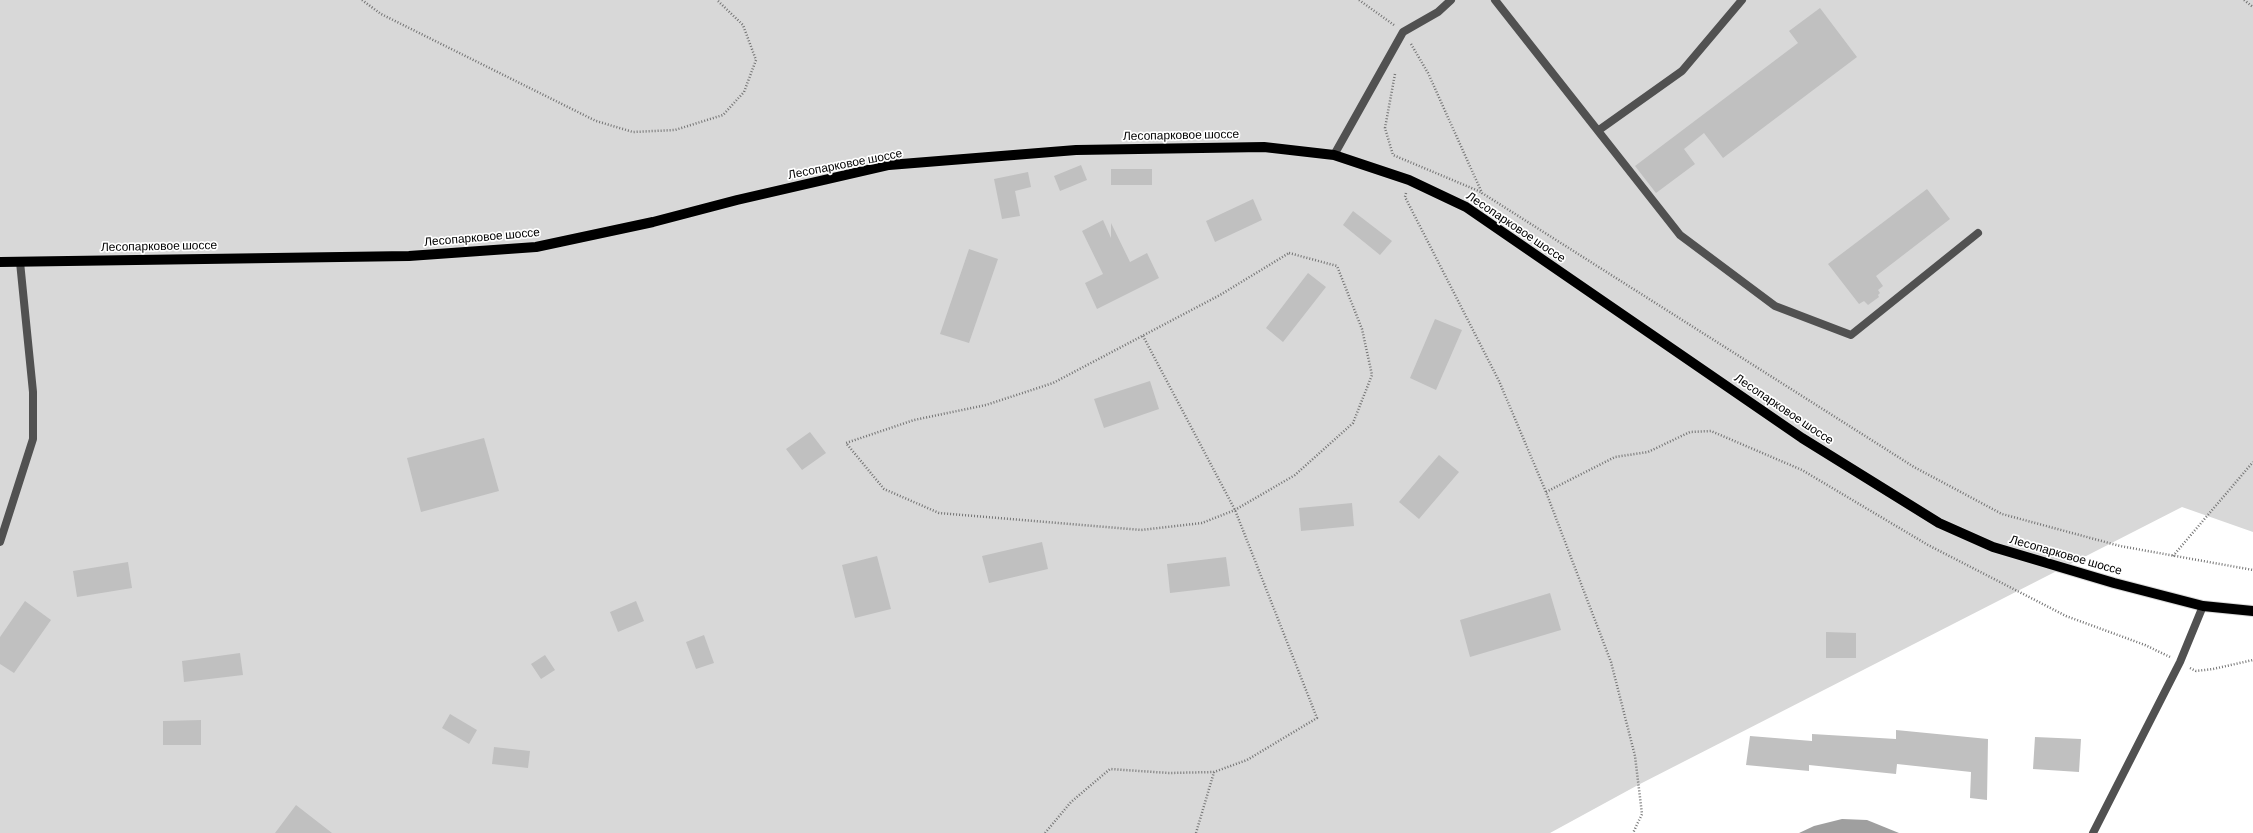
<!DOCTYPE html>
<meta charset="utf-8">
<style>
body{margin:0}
canvas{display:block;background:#fff}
</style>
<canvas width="2253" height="833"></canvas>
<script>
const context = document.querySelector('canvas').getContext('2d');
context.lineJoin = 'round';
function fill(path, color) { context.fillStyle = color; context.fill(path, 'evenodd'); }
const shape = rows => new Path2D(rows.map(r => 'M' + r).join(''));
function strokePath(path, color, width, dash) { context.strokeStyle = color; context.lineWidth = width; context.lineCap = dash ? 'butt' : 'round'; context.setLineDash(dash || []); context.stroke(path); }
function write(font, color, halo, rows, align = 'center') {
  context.font = font + ' Barlow,sans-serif'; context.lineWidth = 3.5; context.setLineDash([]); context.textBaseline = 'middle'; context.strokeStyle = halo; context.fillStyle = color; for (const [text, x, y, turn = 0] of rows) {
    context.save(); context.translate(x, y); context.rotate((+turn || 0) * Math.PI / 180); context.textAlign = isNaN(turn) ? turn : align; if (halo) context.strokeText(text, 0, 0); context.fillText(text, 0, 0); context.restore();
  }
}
const green = shape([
 [0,0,2253,0,2253,532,2182,507,1638,785,1550,833,0,833]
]);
const water = shape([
 [1842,819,1867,820,1899,833,1799,833,1814,826]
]);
const building = shape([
 [1820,8,1857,57,1723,158,1704,133,1684,149,1695,164,1656,193,1635,166,1798,43,1789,31],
 [1081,165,1087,180,1060,191,1054,176],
 [1111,169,1152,169,1152,185,1111,185],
 [1028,172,1031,187,1015,191,1020,216,1002,219,994,179],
 [1927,189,1950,219,1876,276,1883,286,1878,290,1880,293,1878,295,1879,297,1868,305,1864,301,1859,304,1828,264],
 [1253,199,1262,220,1215,242,1206,221],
 [1353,211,1392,241,1380,255,1343,225],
 [1103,220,1111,238,1111,223,1130,262,1147,253,1159,278,1097,309,1085,283,1103,274,1082,231],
 [969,249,998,259,969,343,940,334],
 [1308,273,1326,287,1283,342,1266,328],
 [1435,319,1462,330,1436,390,1410,378],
 [1150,381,1159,409,1104,428,1094,399],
 [810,432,826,453,802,470,786,449],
 [484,438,499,491,421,512,407,458],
 [1439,455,1459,472,1419,519,1399,502],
 [1352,503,1354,526,1301,531,1299,508],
 [1042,542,1048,569,989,583,982,556],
 [877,556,891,609,855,618,842,565],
 [1226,557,1230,586,1170,593,1167,564],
 [128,562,132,588,77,597,73,571],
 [1550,593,1561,630,1470,657,1460,620],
 [25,601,51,620,14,673,0,664,0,637],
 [636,601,644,621,618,632,610,612],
 [1826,632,1856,633,1856,658,1826,658],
 [704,635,714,663,696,669,686,642],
 [240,653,243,675,184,682,182,661],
 [545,655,555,670,541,679,531,664],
 [450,714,477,730,469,744,442,728],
 [201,720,201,745,163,745,163,721],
 [1896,730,1988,739,1987,800,1970,798,1971,772,1897,764,1896,774,1809,765,1809,771,1746,765,1750,736,1812,741,1812,734,1896,739],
 [2035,737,2081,739,2079,772,2033,769],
 [494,747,530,751,528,768,492,764],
 [296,805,332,833,275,833]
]);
const path = shape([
 [362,0,381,14,596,121,633,132,675,130,723,115,744,92,756,60,743,25,717,0],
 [1359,0,1394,25],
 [2244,0,2253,7],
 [1411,44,1428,73,1482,193,1914,467,2002,514,2120,546,2253,570],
 [1395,74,1385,128,1393,155,1481,192],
 [1406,193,1405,197,1499,381,1546,492,1611,662,1635,756,1642,814,1633,833],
 [1289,253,1337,266,1362,329,1372,375,1353,423,1295,475,1235,510,1202,523,1141,530,939,513,884,489,846,443,914,420,986,405,1053,383,1220,295,1289,253],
 [1546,492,1615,457,1648,452,1690,432,1711,431,1802,470,1928,545,2066,616,2145,645,2170,657],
 [2173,556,2253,462],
 [2190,668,2196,671,2213,669,2253,660],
 [1045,833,1071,802,1110,769,1169,773,1214,772,1247,760,1317,718,1235,510,1143,336],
 [1196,833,1214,772]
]);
const lane = shape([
 [1495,0,1680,235,1775,306,1851,335,1978,233],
 [1599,130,1682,71,1742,0],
 [1334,155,1403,32,1438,12,1451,0]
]);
const street = shape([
 [0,542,33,439,33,392,20,262],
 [2093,833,2180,662,2203,606]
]);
const primary = shape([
 [0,262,409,256,536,247,653,222,737,200,889,165,1076,150,1264,147,1334,155,1409,180,1466,207,1802,438,1939,523,1993,547,2114,583,2203,606,2253,611]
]);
const streetNames = [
 ["Лесопарковое шоссе",1181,135,-1],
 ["Лесопарковое шоссе",845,164,-11],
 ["Лесопарковое шоссе",1516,227,34],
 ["Лесопарковое шоссе",482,237,-5],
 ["Лесопарковое шоссе",159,246,-1],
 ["Лесопарковое шоссе",1784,409,34],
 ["Лесопарковое шоссе",2066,555,16]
];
fill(green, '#d8d8d8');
fill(water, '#9f9f9f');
fill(building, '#c0c0c0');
strokePath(primary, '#dbdbdb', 12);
strokePath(path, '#737373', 2.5, [1, 2]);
strokePath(lane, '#515151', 8);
strokePath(street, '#515151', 8);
strokePath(primary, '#000', 10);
write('12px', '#000', '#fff', streetNames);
</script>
